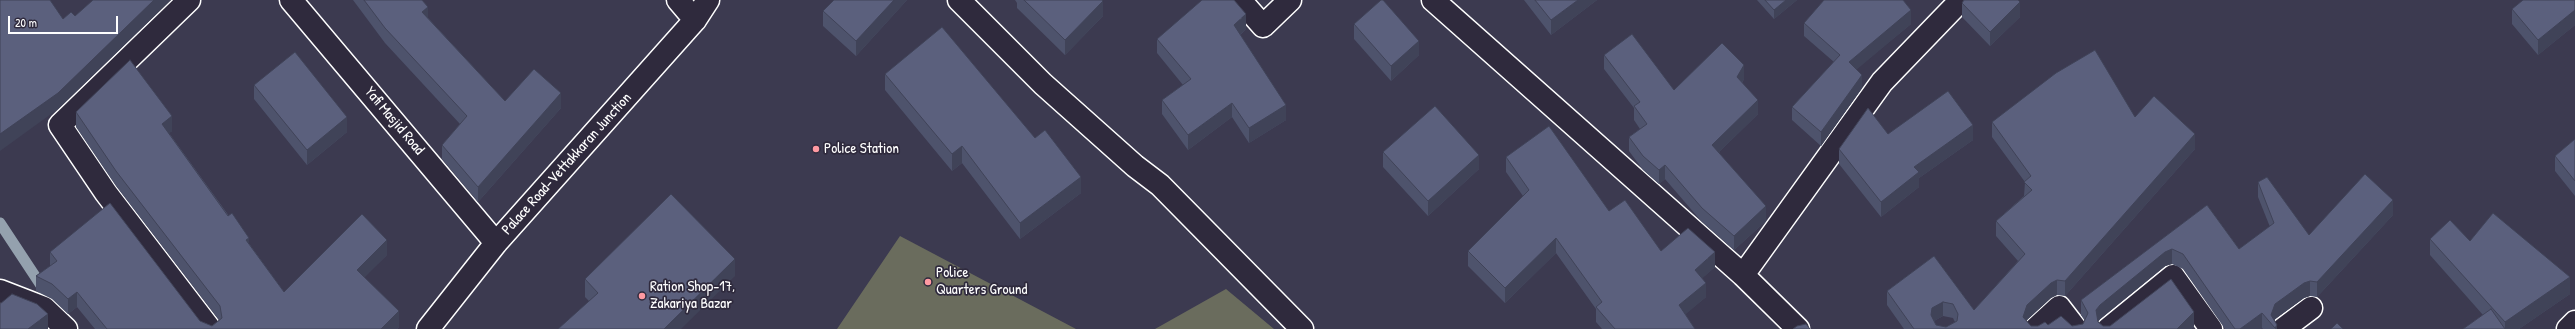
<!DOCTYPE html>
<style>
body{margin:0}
#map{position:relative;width:2575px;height:329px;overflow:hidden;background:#3c3a50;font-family:"Patrick Hand",sans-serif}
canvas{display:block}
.scale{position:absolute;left:8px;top:16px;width:110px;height:18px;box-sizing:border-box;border:2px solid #fff;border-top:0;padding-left:5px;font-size:12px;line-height:14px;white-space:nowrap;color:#fff;-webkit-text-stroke:3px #2f2a3d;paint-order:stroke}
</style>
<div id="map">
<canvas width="2575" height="329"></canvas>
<div class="scale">20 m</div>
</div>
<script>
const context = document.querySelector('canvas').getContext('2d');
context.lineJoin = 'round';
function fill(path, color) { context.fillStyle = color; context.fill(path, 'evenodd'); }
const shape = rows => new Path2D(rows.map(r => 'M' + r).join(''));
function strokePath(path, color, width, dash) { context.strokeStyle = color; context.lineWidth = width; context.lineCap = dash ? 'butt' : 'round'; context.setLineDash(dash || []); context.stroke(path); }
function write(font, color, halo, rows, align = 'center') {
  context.font = font + ' "Patrick Hand",sans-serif'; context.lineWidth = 3.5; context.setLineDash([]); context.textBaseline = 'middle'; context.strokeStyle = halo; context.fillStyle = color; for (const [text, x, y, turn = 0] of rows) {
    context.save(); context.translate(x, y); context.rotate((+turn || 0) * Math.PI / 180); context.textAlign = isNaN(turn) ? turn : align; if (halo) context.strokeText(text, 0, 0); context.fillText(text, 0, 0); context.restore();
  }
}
const green = shape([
 [900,236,1076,329,837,329],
 [1226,289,1274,329,1155,329]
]);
const stream = shape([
 [0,223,58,311]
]);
const minor = shape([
 [189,0,60,125,106,193,210,329],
 [291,0,496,243],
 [678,0,695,20],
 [959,0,1043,84,1135,166,1160,185,1302,329],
 [1240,0,1263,26,1290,0],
 [1433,0,1743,275,1798,329],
 [1743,275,1882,82,1961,0],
 [0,291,44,308,66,329],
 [428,329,496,243,695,20,708,0],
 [2035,329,2059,307,2076,329],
 [2108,329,2173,276,2211,329],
 [2283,329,2311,308]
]);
const major = shape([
 [2568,329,2575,322]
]);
const wall = shape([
 [353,0,422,0,428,18,505,101,561,108,478,202,442,159,442,145,460,124,385,43],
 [907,0,856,56,823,26,823,11],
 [1015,0,1102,0,1103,16,1065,55,1017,8,1017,3],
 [1524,0,1597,0,1551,35],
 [1757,0,1797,0,1774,19],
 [2575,0,2575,25,2538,55,2512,24,2512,9],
 [1962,3,2020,17,1990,46,1962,17],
 [1804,23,1911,24,1856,69,1862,88,1821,146,1792,120,1792,107,1834,62,1804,36],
 [1354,24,1419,55,1391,81,1354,39],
 [1246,29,1240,35,1286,120,1249,143,1232,117,1188,150,1162,114,1162,100,1183,85,1157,53,1157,39],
 [1604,55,1674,90,1744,79,1742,83,1758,114,1719,152,1766,221,1734,250,1702,222,1665,179,1659,184,1643,170,1629,151,1629,137,1640,129,1634,120,1634,108,1604,69],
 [885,74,1035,138,1081,193,1020,239,962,163,952,171,885,90],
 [254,85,347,132,307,165,254,99],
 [76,112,172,131,169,133,284,292,387,255,364,277,399,327,397,329,95,329,77,307,68,314,52,299,36,291,36,276,50,266,50,252,200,321,212,326,219,320,116,186,76,127],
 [2135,117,2195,149,2065,296,2057,295,2051,298,2027,320,2026,321,2031,326,2038,326,2048,325,2072,326,2083,324,2085,321,2081,315,2081,300,2207,205,2239,249,2270,227,2258,197,2258,182,2309,235,2393,215,2317,297,2310,296,2304,298,2275,319,2274,321,2277,329,2263,329,2262,328,2260,329,2225,329,2183,269,2172,264,2165,266,2100,319,2098,322,2103,326,2194,326,2191,329,1904,329,1887,305,1887,291,1934,256,1974,310,2018,261,1996,236,1996,221,2024,196,2025,182,1992,137,1992,122],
 [1943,316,1953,318,1955,322,1946,327,1936,325,1934,321],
 [1888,134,1973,140,1919,178,1919,187,1881,217,1839,164,1839,149],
 [2575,139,2575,196,2555,171,2555,156],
 [1383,152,1479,169,1428,216,1383,167],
 [1506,157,1609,211,1661,251,1715,267,1702,278,1706,297,1685,314,1695,329,1602,329,1596,322,1596,309,1556,253,1505,303,1468,266,1468,251,1523,196,1506,172],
 [2430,239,2470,241,2570,294,2519,329,2463,329,2483,315,2430,255],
 [735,276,589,301,585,297,585,279]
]);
const shadedWall = shape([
 [154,0,171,0,58,109,0,151,0,134],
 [894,0,907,0,856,56,856,41],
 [1578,0,1597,0,1551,35,1551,20],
 [1786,0,1797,0,1774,19,1774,10],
 [1103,1,1103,16,1065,55,1065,40],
 [2020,2,2020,17,1990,46,1990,32],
 [428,7,428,22,422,12],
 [1911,10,1911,24,1849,76,1849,62],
 [2575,10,2575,25,2538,55,2538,40],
 [1246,14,1246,29,1234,40,1234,25],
 [1419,41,1419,55,1391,81,1391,66],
 [1744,65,1744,79,1737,91,1737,77],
 [1862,75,1862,88,1821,146,1821,132],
 [561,93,561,108,478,202,478,187],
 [1758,100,1758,114,1712,159,1712,145],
 [1232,103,1232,117,1188,150,1188,135],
 [1286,105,1286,120,1249,143,1249,128],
 [172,116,172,131,162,139,162,124],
 [347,117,347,132,307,165,307,150],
 [1973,125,1973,140,1919,178,1919,187,1881,217,1881,202,1914,167],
 [2195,134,2195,149,2065,296,2065,281],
 [962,146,962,163,952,171,952,154],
 [1479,155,1479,169,1428,216,1428,201],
 [1665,165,1665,179,1659,184,1659,170],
 [1081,177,1081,193,1020,239,1020,223],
 [2393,200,2393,215,2317,297,2317,282],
 [1766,206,1766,221,1734,250,1734,236],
 [249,238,249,253,246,240],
 [1556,238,1556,253,1505,303,1505,288],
 [387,240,387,255,357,285,357,270],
 [2172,249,2172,264,2165,266,2100,319,2096,325,2096,310,2100,305,2165,252],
 [1715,252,1715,267,1695,285,1695,270],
 [735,259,735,276,681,329,664,329],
 [2570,277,2570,294,2519,329,2505,329,2505,322],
 [2057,280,2057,295,2051,298,2027,320,2024,329,2023,317,2027,305,2051,283],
 [2310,281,2310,296,2304,298,2275,319,2273,325,2271,315,2275,304,2304,283],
 [1706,283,1706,297,1679,320,1679,305],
 [77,292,77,307,68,314,68,299],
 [1943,302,1943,316,1932,322,1931,315,1932,308],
 [399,311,399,327,397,329,381,329],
 [2194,312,2194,326,2191,329,2177,329],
 [2262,313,2262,328,2260,329,2240,329],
 [48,314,48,329,28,329],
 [2277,325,2277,329,2275,329,2275,328]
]);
const building = shape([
 [0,0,50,0,63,19,71,12,75,16,93,0,154,0,58,93,0,134,0,0],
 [364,0,422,0,428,7,422,12,505,101,534,69,561,93,478,187,442,145,467,116,385,28,364,0],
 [834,0,894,0,856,41,823,11,834,0],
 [1024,0,1102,0,1103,1,1065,40,1024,0],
 [1202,0,1234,0,1246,14,1234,25,1286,105,1249,128,1232,103,1188,135,1162,100,1191,79,1157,39,1202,0],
 [1381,0,1383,0,1419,41,1391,66,1354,24,1381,0],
 [1535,0,1578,0,1551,20,1535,0],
 [1765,0,1786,0,1774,10,1765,0],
 [1824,0,1903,0,1911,10,1849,62,1862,75,1821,132,1792,107,1840,55,1804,23,1824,0],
 [1964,0,2018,0,2020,2,1990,32,1962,3,1964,0],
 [2523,0,2575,0,2575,10,2538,40,2512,9,2523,0],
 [942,27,1035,138,1045,130,1081,177,1020,223,962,146,952,154,885,74,942,27],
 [1632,34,1674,90,1722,43,1744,65,1737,77,1758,100,1712,145,1766,206,1734,236,1702,208,1665,165,1659,170,1643,156,1629,137,1647,124,1634,106,1640,102,1604,55,1632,34],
 [2095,50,2135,117,2154,96,2195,134,2065,281,2057,280,2051,283,2027,305,2023,317,2031,326,2038,326,2045,322,2048,325,2061,316,2072,326,2083,324,2088,313,2081,300,2207,205,2239,249,2274,223,2258,182,2267,177,2309,235,2365,174,2393,200,2317,282,2310,281,2304,283,2275,304,2271,315,2277,325,2275,328,2262,313,2240,329,2235,329,2183,254,2172,249,2165,252,2100,305,2096,310,2098,322,2103,326,2110,326,2171,279,2194,312,2177,329,1914,329,1887,291,1934,256,1974,310,2025,254,1996,221,2032,190,2024,182,2031,176,1992,122,2056,73,2095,50],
 [1943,302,1953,304,1958,314,1957,321,1946,327,1936,325,1931,315,1932,308,1943,302],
 [295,52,347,117,307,150,254,85,295,52],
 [130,60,172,116,162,124,228,216,232,213,249,238,246,240,284,292,362,214,387,240,357,270,399,311,381,329,107,329,77,292,68,299,52,284,36,276,57,261,50,252,110,203,200,321,212,326,222,318,220,306,116,171,76,112,130,60],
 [1948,91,1973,125,1914,167,1919,172,1881,202,1839,149,1868,108,1888,134,1948,91],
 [1435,106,1479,155,1428,201,1383,152,1435,106],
 [1549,126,1609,211,1625,200,1661,251,1688,228,1715,252,1695,270,1706,283,1679,305,1695,329,1615,329,1596,307,1602,302,1556,238,1505,288,1468,251,1529,190,1506,157,1549,126],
 [2575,139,2575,181,2555,156,2575,139],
 [671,194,735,259,664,329,558,329,598,293,585,279,671,194],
 [2493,213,2570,277,2505,322,2430,239,2450,220,2470,241,2493,213],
 [12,294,37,304,48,314,28,329,0,329,0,304,12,294],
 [2491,309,2505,329,2463,329,2491,309],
 [2337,323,2343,329,2331,329,2337,323],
 [1806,324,1810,329,1793,329,1797,326,1806,324]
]);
const markers = [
 [816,149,4,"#ff9aa2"],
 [928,282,4,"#ff9aa2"],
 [642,296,4,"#ff9aa2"]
];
const streetNames = [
 ["Yafi Masjid Road",394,121,50],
 ["Palace Road-Vettakkaran Junction",567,164,-48]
];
const poiNames = [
 ["Police Station",824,149],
 ["Police",936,273],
 ["Quarters Ground",936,290],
 ["Ration Shop-17,",650,287],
 ["Zakariya Bazar",650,304]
];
fill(green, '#6a6c5d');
strokePath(stream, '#94a1ae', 11);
strokePath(minor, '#fff', 25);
strokePath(major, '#fff', 25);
strokePath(minor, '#2f2a3d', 22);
strokePath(major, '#2f2a3d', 22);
fill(wall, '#4e536c');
fill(shadedWall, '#404358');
fill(building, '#5b607d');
strokePath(building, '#404358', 1);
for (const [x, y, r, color] of markers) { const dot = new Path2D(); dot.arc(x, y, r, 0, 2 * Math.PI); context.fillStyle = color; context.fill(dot); strokePath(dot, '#2f2a3d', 1.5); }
write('15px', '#fff', '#2f2a3d', streetNames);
write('15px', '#fff', '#2f2a3d', poiNames, 'left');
</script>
